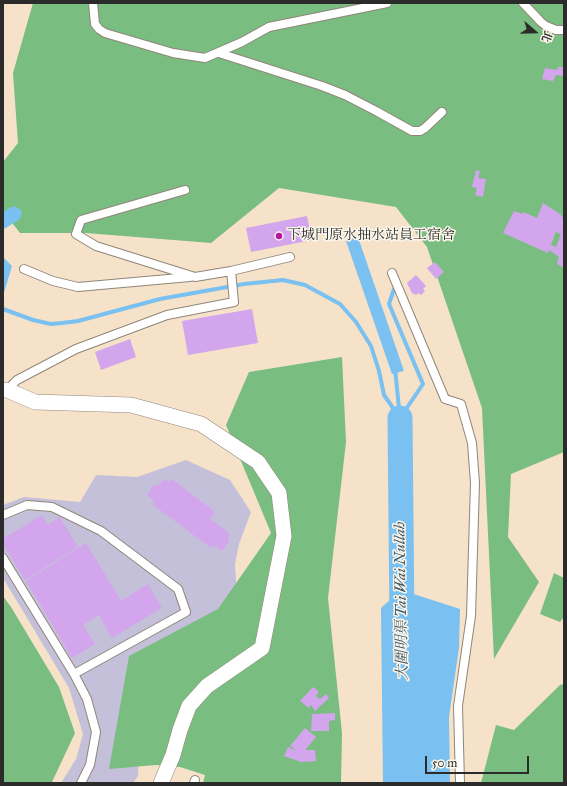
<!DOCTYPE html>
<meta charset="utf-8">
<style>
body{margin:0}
#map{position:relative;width:567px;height:786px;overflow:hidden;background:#f5e2c9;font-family:"IM FELL Great Primer","Noto Serif TC",serif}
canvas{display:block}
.frame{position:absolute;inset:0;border:4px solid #2b2b2b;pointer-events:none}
.north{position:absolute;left:515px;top:12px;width:40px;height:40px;-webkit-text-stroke:3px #fbf7ec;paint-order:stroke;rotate:110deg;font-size:11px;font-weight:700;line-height:16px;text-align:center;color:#2b2b2b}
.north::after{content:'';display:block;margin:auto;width:14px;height:18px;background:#2b2b2b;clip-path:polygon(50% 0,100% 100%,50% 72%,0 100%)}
.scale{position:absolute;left:425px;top:756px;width:104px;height:18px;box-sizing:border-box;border:2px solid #2b2b2b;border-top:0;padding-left:5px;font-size:12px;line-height:14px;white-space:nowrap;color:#2b2b2b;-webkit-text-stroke:3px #fbf7ec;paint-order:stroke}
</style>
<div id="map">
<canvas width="567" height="786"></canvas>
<div class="frame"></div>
<div class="north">北</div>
<div class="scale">50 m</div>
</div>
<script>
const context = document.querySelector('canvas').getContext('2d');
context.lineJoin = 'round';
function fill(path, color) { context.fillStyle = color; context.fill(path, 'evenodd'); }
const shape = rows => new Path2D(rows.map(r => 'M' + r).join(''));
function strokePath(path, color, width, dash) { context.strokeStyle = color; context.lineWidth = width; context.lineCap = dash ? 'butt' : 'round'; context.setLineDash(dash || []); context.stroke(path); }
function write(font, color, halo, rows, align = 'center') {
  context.font = font + ' "IM FELL Great Primer","Noto Serif TC",serif'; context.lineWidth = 3; context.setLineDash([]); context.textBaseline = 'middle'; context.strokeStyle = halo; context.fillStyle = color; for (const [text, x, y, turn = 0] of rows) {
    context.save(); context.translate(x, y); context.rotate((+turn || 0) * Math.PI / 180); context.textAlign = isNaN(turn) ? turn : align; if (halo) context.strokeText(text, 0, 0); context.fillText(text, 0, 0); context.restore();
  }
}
const industrial = shape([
 [186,460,230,480,251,512,239,544,235,564,237,594,140,723,138,776,133,783,61,783,76,759,83,734,69,688,3,578,3,505,24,497,80,502,96,475,137,477]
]);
const forest = shape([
 [33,3,564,3,564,452,511,474,508,537,539,582,494,659,482,408,427,247,396,207,279,188,211,243,86,233,20,233,3,211,3,162,18,143,13,73],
 [342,357,346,442,328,598,342,733,341,783,203,783,205,775,180,767,156,765,109,769,129,656,218,609,271,533,226,425,249,372],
 [554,573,564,578,564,617,560,622,540,614],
 [3,596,11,607,59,687,75,733,52,782,47,783,3,783],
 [564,684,564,783,481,783,496,725,514,730,560,685]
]);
const water = shape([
 [358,237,404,371,392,374,346,241],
 [3,257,12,266,3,296],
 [401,590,460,609,459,648,449,717,450,783,383,783,381,608]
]);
const stream = shape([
 [394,289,389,304,423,384,400,418],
 [3,309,33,320,51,324,62,323,78,321,160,299,244,284,283,280,305,285,340,304,356,322,371,346,379,371,384,395,400,418],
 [395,369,400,418]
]);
const canal = shape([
 [3,221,14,214]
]);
const river = shape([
 [400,418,402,623]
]);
const building = shape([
 [558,67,564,67,564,76,556,75,553,81,542,79,545,68,557,70],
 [476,170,480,171,478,178,486,179,483,197,475,195,477,188,472,187],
 [543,203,560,214,564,219,563,229,564,230,564,264,563,267,557,264,559,257,549,250,548,253,503,233,514,211,523,214,523,212,537,218],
 [556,232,561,234,556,247,551,245],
 [307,216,312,240,251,252,246,228],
 [435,262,444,272,436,279,427,268],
 [416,275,426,286,423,289,425,291,421,295,419,293,416,295,412,293,407,283],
 [252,309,258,343,188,355,182,321],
 [130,339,136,357,101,370,95,352],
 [172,479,215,512,210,519,230,534,228,537,229,542,222,551,214,545,211,548,152,504,154,501,147,495,154,485,160,485,162,481,167,480,169,482],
 [42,515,48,525,60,517,78,547,25,580,3,544,3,539],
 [86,543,121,601,148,584,162,608,112,638,99,615,83,625,95,644,72,658,26,581],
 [313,687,319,692,316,696,320,699,326,694,329,698,315,711,311,705,309,708,300,701],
 [335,713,335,720,329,721,329,731,311,731,312,714],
 [305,728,316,737,306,749,306,750,315,750,316,761,301,762,284,756,288,747,297,751,290,746]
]);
const lane = shape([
 [93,3,95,24,99,29,105,33,173,53,205,58,242,42,269,27,387,3],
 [523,3,541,22,546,26,556,30,564,30],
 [219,53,322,86,345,95,376,111,412,131,420,131,425,128,442,112],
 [185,190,81,220,76,234,96,246,195,277,231,271,290,257],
 [24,269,53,281,78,287,190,277],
 [392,273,445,399,461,404,472,443,475,483,471,616,458,706,460,783],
 [5,389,7,390,17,380,76,349,167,315,234,302,231,271],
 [3,515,27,505,52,507,101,531,178,589,186,612,74,674],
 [3,558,74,674,87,699,96,732,90,765,81,783],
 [194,783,195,780]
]);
const street = shape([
 [7,390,35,402,131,405,201,424,258,462,279,493,284,536,262,648,207,686,189,706,180,730,173,755,161,783]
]);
const markers = [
 [279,236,4,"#b5179e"]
];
const poiNames = [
 ["下城門原水抽水站員工宿舍",287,236]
];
const waterNames = [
 ["大圍明渠 Tai Wai Nullah",402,601,-91]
];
fill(industrial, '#c5c0da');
fill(forest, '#7abd80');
fill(water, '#7ac0f1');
strokePath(stream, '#7ac0f1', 4);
strokePath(canal, '#7ac0f1', 15);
strokePath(river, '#7ac0f1', 25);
fill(building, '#d2a5ec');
strokePath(lane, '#90867a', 10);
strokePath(street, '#90867a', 16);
strokePath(lane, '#fff', 8);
strokePath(street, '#fff', 15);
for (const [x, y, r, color] of markers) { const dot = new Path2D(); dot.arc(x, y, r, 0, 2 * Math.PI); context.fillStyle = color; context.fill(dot); strokePath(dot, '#fbf7ec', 1.5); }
write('14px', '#2b2b2b', '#fbf7ec', poiNames, 'left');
write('italic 15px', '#435866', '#fbf7ec', waterNames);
</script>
